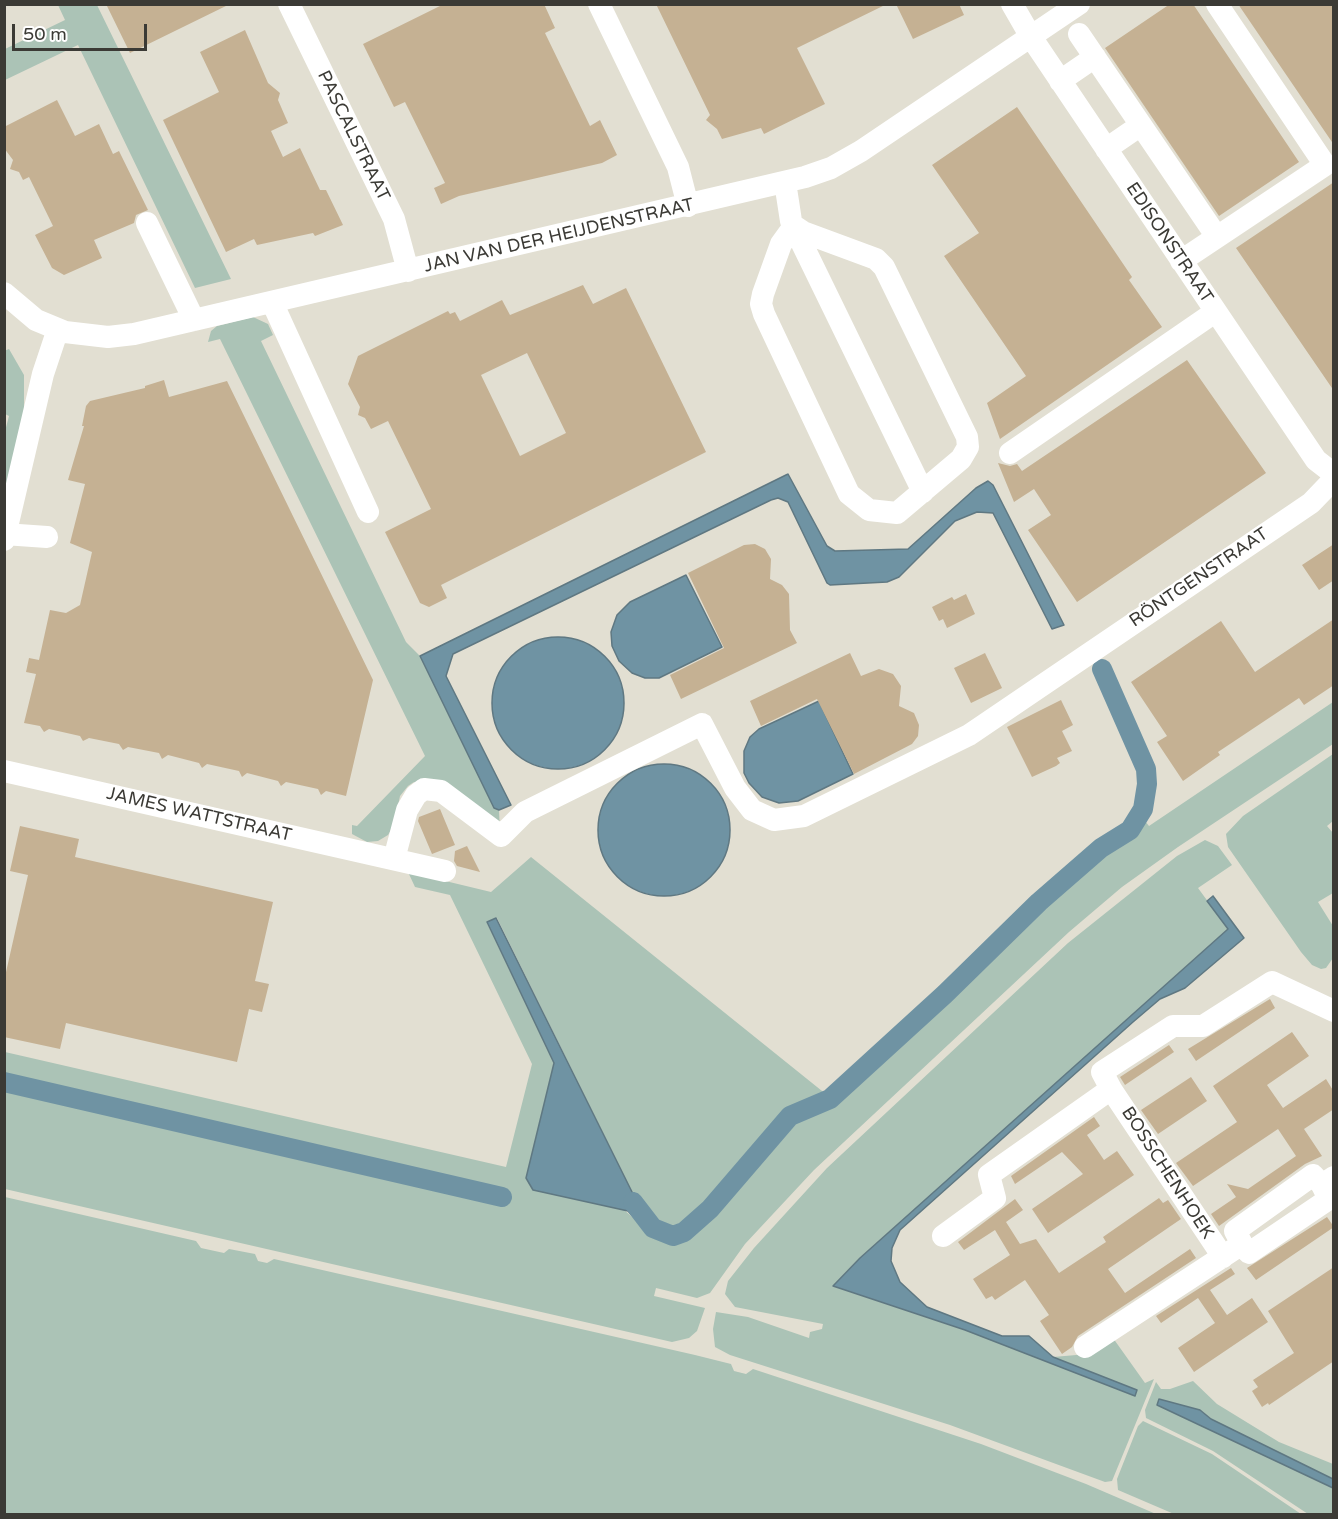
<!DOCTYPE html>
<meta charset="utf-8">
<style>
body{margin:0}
#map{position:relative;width:1338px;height:1519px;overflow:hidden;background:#e2dfd2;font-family:"Varela Round",sans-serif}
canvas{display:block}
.frame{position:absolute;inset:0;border:6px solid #3b3a35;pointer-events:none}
.scale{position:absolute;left:12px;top:24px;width:135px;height:27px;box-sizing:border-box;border:3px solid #3b3a35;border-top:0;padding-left:8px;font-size:18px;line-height:21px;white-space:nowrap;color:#3b3a35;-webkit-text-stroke:4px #fff;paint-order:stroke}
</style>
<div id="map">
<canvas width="1338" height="1519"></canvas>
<div class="frame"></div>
<div class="scale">50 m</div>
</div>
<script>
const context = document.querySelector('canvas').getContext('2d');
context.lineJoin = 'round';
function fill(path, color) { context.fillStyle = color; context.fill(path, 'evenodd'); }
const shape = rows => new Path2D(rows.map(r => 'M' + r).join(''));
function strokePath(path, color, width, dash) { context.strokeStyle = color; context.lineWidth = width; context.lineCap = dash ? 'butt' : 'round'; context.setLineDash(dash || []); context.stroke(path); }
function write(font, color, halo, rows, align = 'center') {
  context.font = font + ' "Varela Round",sans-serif'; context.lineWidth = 4.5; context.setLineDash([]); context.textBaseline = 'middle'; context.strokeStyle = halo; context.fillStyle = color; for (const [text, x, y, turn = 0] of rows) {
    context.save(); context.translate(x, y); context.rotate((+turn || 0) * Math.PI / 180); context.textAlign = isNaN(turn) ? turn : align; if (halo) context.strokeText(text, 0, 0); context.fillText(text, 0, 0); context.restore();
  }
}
const green = shape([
 [58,5,97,5,231,279,195,288,78,45,5,80,5,49,65,20],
 [253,317,268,324,273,335,261,341,406,642,420,656,494,808,499,810,500,832,414,782,408,786,400,796,394,825,388,835,378,841,367,842,352,834,352,825,357,826,425,756,220,339,208,342,211,331,217,326],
 [9,349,24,375,24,413,5,498,4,435,9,416,5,414,4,351],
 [1333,702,1333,744,1178,847,1122,887,1069,932,814,1170,745,1244,710,1293,697,1298,656,1288,654,1296,705,1308,697,1331,689,1338,672,1342,5,1189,5,1052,506,1167,532,1064,450,895,415,887,408,872,491,892,531,857,827,1095,797,1104,776,1119,691,1222,675,1232,660,1230,637,1202,497,918,487,923,554,1063,526,1178,533,1190,623,1209,651,1233,663,1239,681,1239,703,1223,791,1121,829,1104,1106,853,1127,839,1145,821,1149,826],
 [1333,754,1333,821,1327,826,1333,833,1333,893,1318,902,1333,926,1333,958,1326,968,1321,969,1312,965,1301,952,1228,847,1226,834,1243,816],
 [1205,840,1218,846,1232,865,1198,888,1228,929,860,1258,833,1286,965,1330,1135,1396,1053,1357,1088,1354,1113,1338,1145,1383,1154,1379,1112,1481,1105,1482,950,1425,730,1355,715,1347,713,1329,716,1312,748,1317,809,1338,810,1332,822,1329,823,1324,735,1307,725,1294,728,1281,754,1248,827,1168,1068,943,1177,856],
 [5,1197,196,1241,201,1248,224,1253,229,1249,255,1254,258,1261,267,1263,274,1259,695,1355,731,1364,734,1371,746,1374,753,1369,981,1444,1086,1484,1156,1514,5,1514],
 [1193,1381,1217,1404,1279,1442,1333,1464,1333,1479,1211,1419,1200,1410,1159,1399,1157,1405,1333,1488,1333,1514,1308,1514,1213,1451,1146,1418,1145,1410,1156,1382,1161,1389,1170,1389],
 [1143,1421,1212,1454,1301,1514,1174,1514,1118,1490,1117,1479,1138,1426]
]);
const water = shape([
 [788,474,827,546,835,551,908,549,976,488,988,481,993,485,1064,625,1052,629,993,513,977,512,955,521,899,577,887,582,830,585,827,583,788,502,778,498,771,500,453,654,446,676,511,805,499,810,494,808,420,656,788,474],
 [686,575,722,647,659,678,645,678,632,673,619,661,612,646,611,632,617,615,630,602,686,575],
 '492 703a66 66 0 1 1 132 0a66 66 0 1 1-132 0Z',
 [819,701,853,774,798,801,779,803,762,797,749,783,744,773,744,751,750,737,759,729,819,701],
 '598 830a66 66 0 1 1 132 0a66 66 0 1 1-132 0Z',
 [1213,896,1244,938,1185,988,1160,999,1133,1022,900,1230,892,1248,891,1261,900,1282,927,1307,1002,1336,1029,1336,1053,1357,1137,1390,1135,1396,965,1330,833,1286,860,1258,1228,929,1207,901,1213,896],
 [496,918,637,1202,651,1222,644,1228,628,1211,533,1190,526,1178,554,1063,487,922,496,918],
 [1159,1399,1200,1410,1211,1419,1333,1479,1333,1488,1157,1405,1159,1399]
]);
const canal = shape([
 [4,1082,502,1197],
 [633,1202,653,1228,673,1236,684,1232,710,1209,790,1116,830,1099,945,994,1039,902,1101,848,1130,830,1143,809,1147,784,1146,769,1102,669]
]);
const building = shape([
 [106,4,230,4,130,53],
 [444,4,544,4,555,28,545,33,590,126,600,120,617,155,602,163,459,196,441,204,434,188,445,183,405,102,394,107,363,44],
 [656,4,887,4,797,48,825,104,764,134,761,128,722,139,717,129,706,120,710,115],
 [896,4,959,4,964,15,913,39],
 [1170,4,1193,4,1299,162,1219,216,1105,48],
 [1238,4,1334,4,1334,145],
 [245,30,268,83,280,93,278,100,288,123,271,131,283,157,300,148,320,190,326,190,343,225,315,236,313,233,257,245,254,239,226,252,163,120,219,92,200,52],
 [57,100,75,136,99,124,113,154,119,151,148,210,136,215,134,223,94,240,102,258,64,275,52,268,35,235,53,226,29,177,23,180,19,172,10,169,13,160,4,148,4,127],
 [1017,107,1132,277,1129,280,1162,327,1000,439,987,403,1026,376,944,256,979,233,932,165],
 [1334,182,1334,391,1236,248],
 [583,285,593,304,626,288,706,452,441,585,447,598,429,607,420,603,385,532,431,509,388,421,371,429,365,418,358,415,360,407,348,384,358,356,448,311,450,314,455,312,460,321,502,300,510,315],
 [527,353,566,433,520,456,481,375],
 [1187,360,1266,473,1077,602,1028,530,1051,515,1034,489,1014,502,998,463,1010,466,1017,464,1022,471],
 [164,380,169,397,227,381,373,680,346,796,326,791,321,795,318,789,286,782,281,786,278,781,247,773,242,777,239,771,207,764,202,768,199,763,168,755,162,759,159,753,128,747,123,750,119,744,89,738,83,741,80,736,49,729,44,732,40,726,24,723,36,674,26,672,29,658,39,660,50,610,66,613,80,605,92,552,70,543,85,484,68,480,84,426,82,426,86,406,90,401,145,388,145,386],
 [755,544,765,549,771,559,770,579,782,585,789,594,790,630,797,643,681,699,670,675,724,648,688,573,744,545],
 [1334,544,1334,580,1319,590,1302,565],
 [966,594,975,614,947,628,943,619,939,621,932,607,952,597,954,600],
 [1334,619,1334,685,1304,705,1299,698,1218,752,1220,755,1183,781,1157,742,1167,736,1131,682,1221,621,1255,672],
 [850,653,861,676,879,669,893,674,901,686,899,706,914,713,919,725,918,736,912,744,854,774,817,699,761,726,750,701],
 [985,653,1002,688,971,703,954,668],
 [1061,700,1073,725,1062,731,1072,751,1057,758,1060,763,1056,766,1032,777,1007,727],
 [440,809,455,845,432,854,418,821,419,817],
 [20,826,79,839,75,857,273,902,255,981,269,984,262,1012,249,1009,237,1062,66,1023,60,1049,4,1037,4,981,28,875,10,871],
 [467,846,480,872,457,866,454,861,455,851],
 [1270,999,1275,1008,1196,1061,1188,1049],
 [1292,1032,1309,1056,1267,1085,1283,1108,1326,1079,1334,1092,1334,1109,1304,1129,1322,1156,1305,1164,1219,1226,1211,1214,1236,1197,1227,1184,1248,1189,1296,1156,1278,1129,1193,1186,1176,1163,1237,1122,1213,1086],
 [1169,1045,1174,1052,1125,1085,1120,1077],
 [1191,1077,1207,1101,1158,1134,1141,1110],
 [1094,1117,1100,1126,1087,1135,1104,1160,1117,1151,1134,1175,1048,1233,1032,1209,1083,1174,1062,1152,1015,1184,1011,1176],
 [1159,1198,1163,1203,1168,1200,1181,1219,1108,1269,1125,1293,1190,1249,1196,1258,1078,1336,1072,1347,1062,1354,1040,1321,1049,1315,1025,1280,995,1300,992,1296,986,1299,973,1279,1010,1255,995,1230,964,1250,958,1242,1015,1199,1023,1210,1006,1222,1020,1244,1036,1239,1059,1273,1106,1242,1103,1237],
 [1327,1217,1334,1227,1256,1280,1247,1268],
 [1334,1267,1334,1361,1269,1405,1268,1403,1262,1407,1252,1391,1258,1387,1253,1380,1294,1353,1268,1311],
 [1231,1268,1235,1274,1210,1290,1227,1315,1252,1298,1268,1322,1194,1372,1178,1348,1215,1323,1198,1298,1161,1323,1156,1316]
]);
const minor = shape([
 [289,4,394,219,408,271],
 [599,4,678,167,688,206],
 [1012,4,1031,37,1316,460,1334,474],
 [1079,34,1217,237],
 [1060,81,1095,57],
 [1106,149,1141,125],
 [785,182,791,221,923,492],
 [147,223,194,320],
 [794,226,803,232,876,259,884,267,967,437,968,447,961,459,897,513,869,510,849,494,764,314,761,304,763,294,781,244,794,226],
 [1181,261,1325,165,1217,4],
 [4,293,36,320,65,332,108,337,134,334,805,177,831,168,861,151,1079,4],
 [272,302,368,512],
 [1010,453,1215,312],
 [4,534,47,537],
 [4,540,43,374,58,329],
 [4,771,445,871],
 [394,859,407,810,416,795,424,789,441,791,501,836,525,812,702,724,735,788,752,810,774,820,804,816,969,735,1311,503,1334,479],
 [1111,1089,1223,1257],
 [943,1236,995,1198,989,1175,1111,1089,1102,1072,1173,1026,1203,1026,1272,982,1334,1011],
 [1242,1244,1249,1253,1329,1199,1322,1185],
 [1085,1347,1242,1244,1235,1231,1313,1175,1322,1185,1334,1177]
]);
const streetNames = [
 ["PASCALSTRAAT",353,136,64],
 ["JAN VAN DER HEIJDENSTRAAT",559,236,-13],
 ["EDISONSTRAAT",1169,243,56],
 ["RÖNTGENSTRAAT",1199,578,-34],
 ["JAMES WATTSTRAAT",199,815,13],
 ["BOSSCHENHOEK",1167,1173,57]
];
fill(green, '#abc3b6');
fill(water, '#6f93a3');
strokePath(water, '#5f7882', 1.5);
strokePath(canal, '#6f93a3', 20);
fill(building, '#c5b193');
strokePath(minor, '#fff', 22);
write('18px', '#3b3a35', '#fff', streetNames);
</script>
